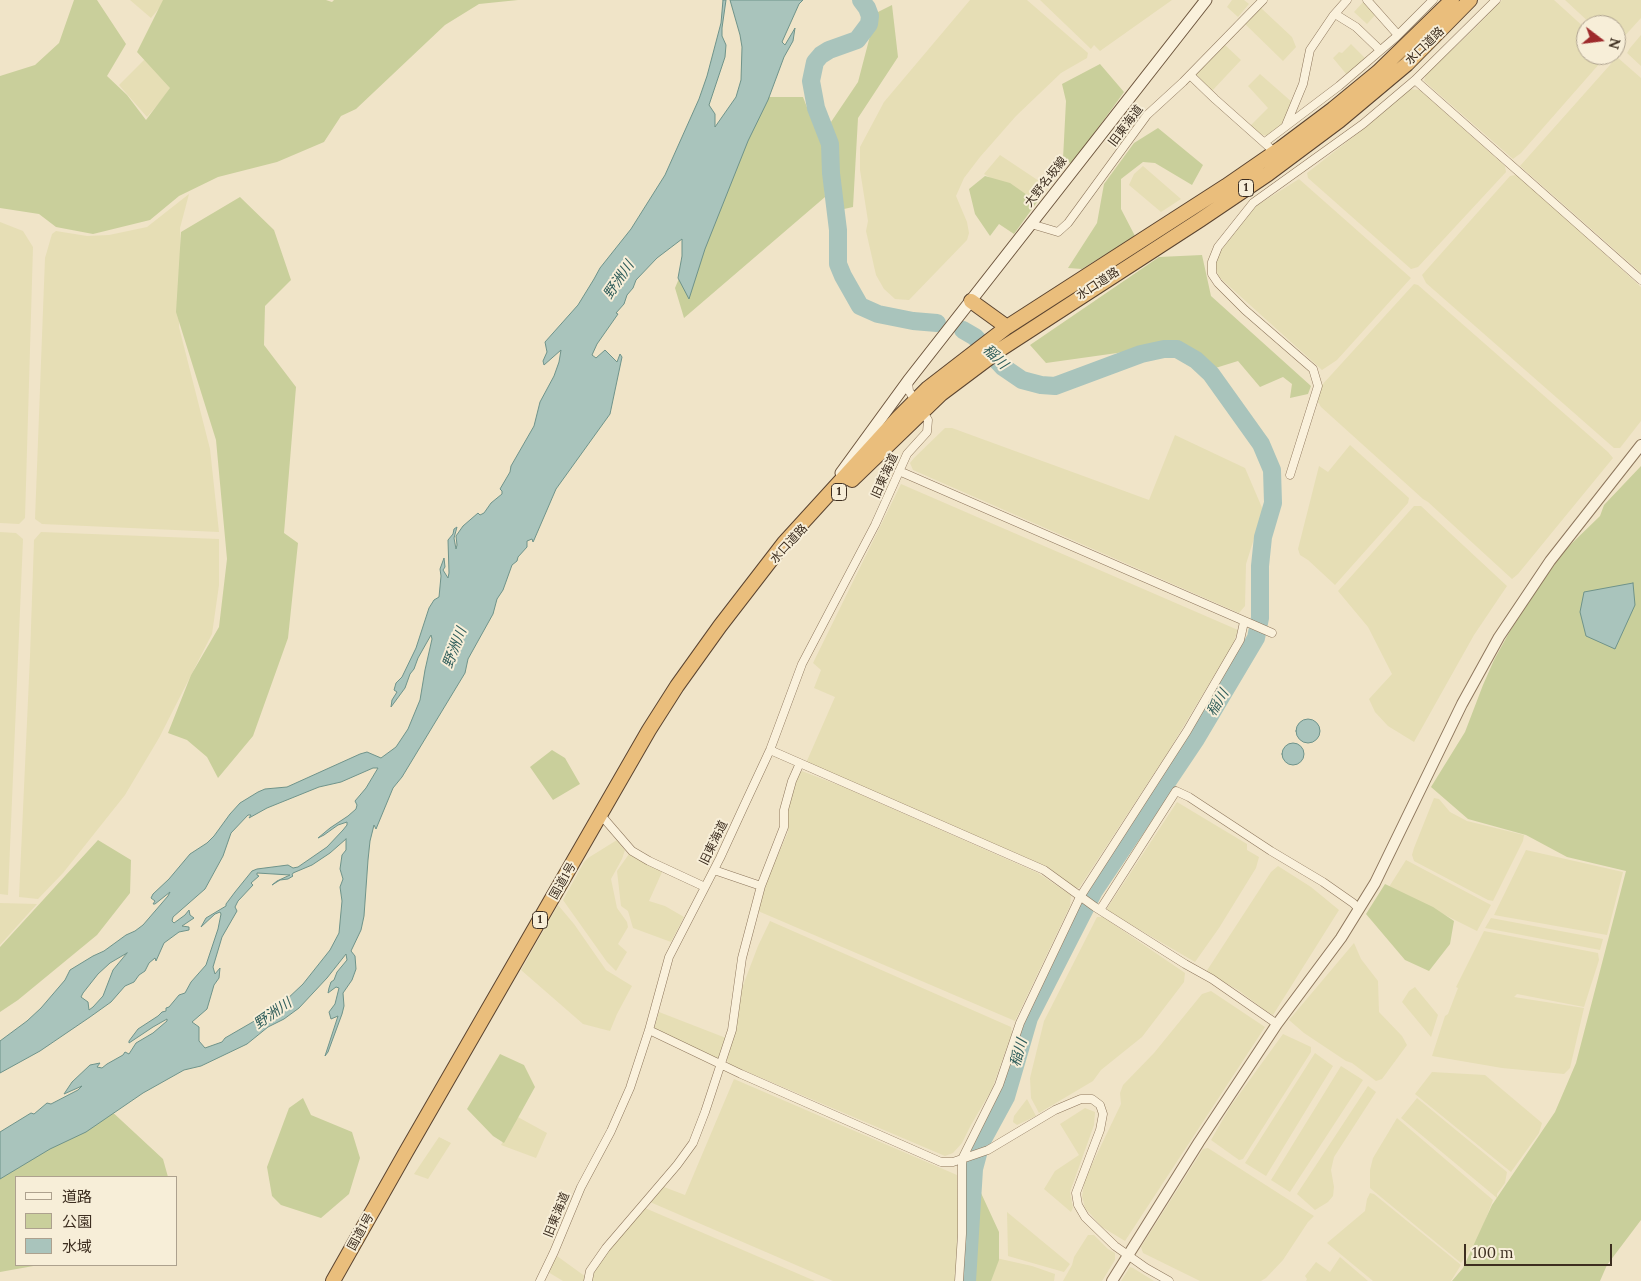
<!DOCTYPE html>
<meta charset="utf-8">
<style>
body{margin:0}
#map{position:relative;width:1641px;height:1281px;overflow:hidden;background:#f0e4c8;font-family:Lora,"Noto Sans JP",serif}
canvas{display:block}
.legend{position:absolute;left:15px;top:1176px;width:162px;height:90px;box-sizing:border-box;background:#f7eed8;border:1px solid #ada18e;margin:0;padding:6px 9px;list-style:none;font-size:15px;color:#3d2e20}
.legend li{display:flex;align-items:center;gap:10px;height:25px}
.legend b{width:25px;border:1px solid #ada18e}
.north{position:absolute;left:1576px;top:15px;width:50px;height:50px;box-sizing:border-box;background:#f7eed8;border:1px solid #ada18e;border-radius:50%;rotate:105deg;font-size:14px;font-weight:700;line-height:20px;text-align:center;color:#3d2e20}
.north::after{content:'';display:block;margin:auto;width:18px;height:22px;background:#9e2a2b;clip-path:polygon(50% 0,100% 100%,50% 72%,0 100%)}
.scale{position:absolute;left:1464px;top:1244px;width:148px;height:22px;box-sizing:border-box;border:2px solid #3d2e20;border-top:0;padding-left:6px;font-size:15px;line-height:18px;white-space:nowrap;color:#3d2e20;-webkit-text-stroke:4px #f7eed8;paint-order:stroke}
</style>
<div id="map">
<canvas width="1641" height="1281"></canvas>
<ul class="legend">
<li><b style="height:6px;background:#faf1dc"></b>道路</li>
<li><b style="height:14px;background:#c9cf9b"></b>公園</li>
<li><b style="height:14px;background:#a9c4bc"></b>水域</li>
</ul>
<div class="north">N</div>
<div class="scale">100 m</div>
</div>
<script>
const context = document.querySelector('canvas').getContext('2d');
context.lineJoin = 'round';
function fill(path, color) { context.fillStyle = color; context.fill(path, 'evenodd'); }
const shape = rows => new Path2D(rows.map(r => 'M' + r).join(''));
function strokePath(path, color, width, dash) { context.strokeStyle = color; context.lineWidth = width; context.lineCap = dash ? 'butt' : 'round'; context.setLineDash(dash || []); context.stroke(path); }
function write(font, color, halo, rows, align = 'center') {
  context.font = font + ' Lora,"Noto Sans JP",serif'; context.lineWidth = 4; context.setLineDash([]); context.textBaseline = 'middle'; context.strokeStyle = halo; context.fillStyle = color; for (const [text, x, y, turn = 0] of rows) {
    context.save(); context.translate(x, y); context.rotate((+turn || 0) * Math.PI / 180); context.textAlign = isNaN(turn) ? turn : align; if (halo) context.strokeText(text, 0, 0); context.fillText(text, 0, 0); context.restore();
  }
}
const farmland = shape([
 [130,0,166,0,151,18],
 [970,0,1027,0,1088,53,1087,58,1061,73,1016,116,980,157,964,178,956,196,967,222,969,233,967,240,909,300,895,299,884,289,876,275,866,231,868,221,860,170,860,147,884,102],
 [1040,0,1172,0,1100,51,1094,45,1091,49],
 [1232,0,1244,0,1249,4,1238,17,1227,7],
 [1502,0,1554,0,1586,29,1586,55,1607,55,1521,153,1513,159,1424,81,1426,74,1473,30],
 [1565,0,1641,0,1641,18,1621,40,1616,43,1616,25,1592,25],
 [1364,1,1377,13,1367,24,1354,12],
 [1261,8,1292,37,1296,47,1283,61,1245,24],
 [1641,35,1641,66,1627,53,1630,48],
 [1351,44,1365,58,1347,75,1333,58,1339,52,1342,53],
 [1225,45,1241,60,1212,91,1195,75],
 [1617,57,1641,78,1641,273,1520,166],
 [146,58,172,88,147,117,119,85],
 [1260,74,1293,103,1284,124,1268,136,1259,134,1250,126,1268,108,1248,86],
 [1409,89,1420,90,1505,166,1506,172,1418,267,1411,269,1308,178,1307,173,1371,123],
 [1000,155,1039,181,1027,201,984,174],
 [1143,166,1181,199,1161,212,1129,185,1134,174],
 [1515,175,1521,178,1641,287,1641,421,1620,448,1614,448,1426,283,1422,275,1510,176],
 [1299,179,1411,278,1337,360,1322,370,1219,277,1215,266,1215,258,1256,206],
 [189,194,180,228,181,267,179,327,210,449,219,532,42,524,35,519,45,258,52,234,56,231,87,236,109,235,147,227],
 [0,222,23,231,33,247,25,518,19,524,0,523],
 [1414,284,1418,285,1608,452,1613,458,1518,574,1512,579,1428,502,1423,499,1321,407,1318,402,1318,394,1321,386],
 [945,428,952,428,1149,500,1175,435,1245,468,1263,510,1246,564,1245,606,1239,613,913,470,910,463,914,458],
 [1350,445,1409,498,1408,503,1335,585,1308,560,1300,555,1298,549,1319,466,1328,472],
 [901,484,1238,630,1233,644,1168,752,1079,888,1074,888,1048,867,806,763,835,697,814,688,821,670,813,663],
 [1414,506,1421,506,1507,586,1474,635,1414,742,1388,726,1375,712,1369,699,1392,674,1368,627,1338,591],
 [0,532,16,533,23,539,8,895,0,894],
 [41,532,219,539,219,585,212,634,159,738,125,795,63,873,38,899,19,897,30,656,34,540],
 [802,771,846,788,1038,873,1071,895,1070,906,1015,1021,758,911,766,882,788,832,788,807,798,775],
 [1434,798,1439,799,1450,812,1467,821,1524,835,1523,841,1493,901,1488,900,1414,861,1412,855,1414,848],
 [1177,802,1247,844,1247,850,1259,857,1256,868,1219,928,1195,962,1106,910],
 [617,840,625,850,622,859,611,879,617,908,627,922,628,927,618,944,627,952,616,971,607,962,563,900,584,862,588,858],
 [1526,850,1623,872,1607,935,1494,915],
 [629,854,663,870,649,901,665,906,684,917,671,942,633,928,628,911,621,906,617,871],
 [1406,860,1491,905,1477,931,1389,887],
 [1278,866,1311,887,1339,910,1273,1015,1266,1011,1238,990,1206,972,1271,872],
 [0,903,37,904,0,945],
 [558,905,574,924,606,970,632,986,617,1014,610,1031,583,1024,521,970],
 [1097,917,1103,917,1185,973,1184,982,1142,1037,1101,1070,1093,1081,1039,1113,1031,1098,1030,1078,1044,1021],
 [1491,918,1603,939,1600,950,1485,928],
 [770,921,1011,1027,1012,1033,992,1089,971,1125,962,1143,953,1153,945,1156,729,1064,727,1060,737,1023,742,988,758,946],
 [1484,931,1598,953,1599,960,1584,1007,1517,994,1514,997,1584,1008,1570,1068,1564,1074,1502,1068,1432,1056,1445,1016,1448,1014,1458,988,1456,987],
 [1354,943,1361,959,1378,981,1379,1012,1402,1036,1407,1045,1382,1079,1376,1081,1352,1063,1346,1061,1304,1033,1289,1020],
 [1415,987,1438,1015,1431,1037,1402,1002,1409,991],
 [1211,991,1265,1027,1125,1241,1102,1227,1085,1208,1082,1196,1085,1179,1121,1104,1120,1093,1123,1085,1154,1053,1202,994],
 [659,1012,726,1038,718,1061,654,1029],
 [1283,1034,1311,1047,1311,1052,1243,1159,1239,1160,1211,1140,1230,1107],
 [1315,1053,1333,1066,1266,1176,1245,1163],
 [1341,1066,1363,1080,1290,1192,1271,1180],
 [1432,1072,1485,1075,1542,1123,1539,1133,1511,1172,1415,1094],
 [734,1079,957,1175,959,1249,957,1274,955,1281,833,1281,650,1202,664,1187,685,1195],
 [1368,1086,1376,1092,1334,1157,1331,1170,1334,1187,1333,1196,1328,1202,1315,1210,1297,1194],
 [1417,1098,1507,1172,1505,1183,1497,1194,1497,1198,1401,1118],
 [1027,1099,1036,1116,1017,1125,1013,1122,1014,1116],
 [1085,1108,1095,1112,1094,1125,1070,1192,1073,1208,1071,1212,1044,1189,1055,1171,1079,1155,1060,1124],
 [516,1116,547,1133,536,1158,501,1145],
 [1397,1118,1493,1200,1479,1237,1461,1263,1370,1188,1370,1170,1373,1158],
 [439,1137,451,1143,428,1179,414,1174],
 [1208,1148,1314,1216,1308,1222,1283,1260,1266,1278,1261,1281,1200,1281,1143,1253,1141,1247,1203,1149],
 [1370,1193,1374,1194,1461,1265,1451,1281,1373,1281,1327,1243,1365,1211,1367,1199],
 [645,1208,815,1281,592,1281,594,1272,603,1258],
 [1007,1212,1070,1264,1064,1272,1008,1256],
 [1088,1235,1094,1235,1108,1249,1115,1253,1115,1260,1102,1281,1063,1281,1072,1265,1074,1257],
 [557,1256,586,1277,586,1281,563,1281,548,1272],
 [1340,1257,1368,1281,1306,1281,1307,1279,1305,1276,1316,1262,1330,1272],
 [996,1258,1032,1266,1055,1274,1054,1281,990,1281],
 [1130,1267,1133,1268,1154,1281,1121,1281]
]);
const green = shape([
 [74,0,97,0,126,44,107,76,127,95,146,120,170,88,137,52,163,0,326,0,332,2,334,0,518,0,479,4,445,25,356,109,341,116,324,142,277,162,218,177,179,196,150,220,93,234,56,227,39,214,0,208,0,76,35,65,59,43],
 [892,5,898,57,858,118,853,207,844,209,831,122,858,82,876,13],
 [1100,64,1124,92,1072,164,1063,159,1066,101,1062,84],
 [762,97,803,97,823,149,825,197,684,318,675,288,720,181],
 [1158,128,1203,165,1192,185,1155,163,1143,162,1121,179,1121,209,1135,236,1082,269,1068,268,1097,223,1104,184,1134,143],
 [985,176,1010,183,1037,202,1014,234,999,224,990,236,975,214,969,189],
 [240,197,274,230,291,280,265,306,264,345,296,387,284,533,298,543,288,638,253,736,218,778,207,757,187,740,168,733,191,675,219,627,227,559,216,440,176,312,181,232],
 [1202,255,1211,296,1311,386,1308,394,1290,398,1292,384,1283,377,1260,387,1238,361,1209,370,1174,345,1046,363,1030,345,1159,257],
 [1641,466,1641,1220,1607,1265,1600,1281,1452,1281,1463,1268,1492,1205,1555,1112,1576,1063,1626,871,1567,857,1526,835,1468,819,1431,787,1465,732,1483,685,1494,660,1510,631,1532,597,1549,572,1567,548,1600,516,1604,505],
 [552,750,565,758,580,784,553,800,530,767],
 [98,840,131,860,130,893,97,935,18,1000,0,1012,0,947],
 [1385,884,1433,907,1454,921,1450,944,1429,971,1405,960,1366,914],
 [500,1054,524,1065,535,1087,504,1143,493,1136,467,1109],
 [303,1098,311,1115,352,1132,360,1158,349,1194,321,1218,281,1205,272,1196,267,1167,289,1108],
 [108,1108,163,1159,168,1177,16,1177,16,1265,39,1265,0,1272,0,1170],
 [981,1193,999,1232,999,1260,991,1281,963,1281,976,1196]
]);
const water = shape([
 [723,0,726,0,722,28,722,36,726,45,725,57,709,105,715,114,715,127,736,97,741,80,742,47,740,35,730,0,803,0,799,4,782,42,785,45,795,28,793,41,784,57,768,100,748,141,705,249,689,299,678,278,682,256,682,239,657,258,636,280,633,288,627,295,624,304,616,313,618,314,597,344,592,355,596,358,605,350,617,362,620,354,622,357,610,414,556,489,534,540,533,542,532,539,527,541,527,547,518,557,517,561,512,565,503,590,497,599,493,614,468,659,465,673,402,777,393,788,376,829,374,825,370,841,368,860,364,916,361,930,351,951,355,956,356,969,352,980,343,993,344,1006,342,1014,328,1052,325,1056,338,1016,331,1019,329,1012,335,1004,339,988,336,987,328,993,329,988,331,982,334,980,337,972,347,960,346,954,327,978,299,1008,284,1019,268,1027,247,1044,201,1066,184,1070,143,1093,86,1132,50,1149,0,1179,0,1132,31,1113,34,1114,47,1103,51,1104,78,1090,82,1086,64,1094,72,1082,90,1065,100,1063,97,1067,102,1068,107,1064,123,1055,125,1052,129,1054,136,1043,153,1033,167,1021,167,1019,153,1027,129,1043,129,1041,138,1029,158,1016,162,1012,166,1011,166,1008,169,1007,179,995,185,993,191,982,206,965,218,929,221,914,220,912,215,914,201,927,206,918,226,906,226,904,235,892,252,871,257,869,288,865,293,868,298,867,327,847,343,830,347,825,347,822,338,825,324,835,318,838,330,828,348,816,356,809,357,805,355,801,366,788,378,768,373,768,341,782,319,787,267,808,249,818,251,815,248,815,231,833,223,856,205,889,173,917,172,921,174,923,185,915,189,910,190,915,194,918,182,926,189,927,189,930,179,932,164,943,156,961,155,958,149,963,145,971,139,975,134,982,125,986,111,1002,90,1017,40,1051,0,1073,0,1041,27,1021,41,1008,65,980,70,970,93,956,104,951,126,935,135,931,143,925,168,896,170,892,155,904,153,904,155,901,151,898,153,894,169,879,190,854,207,843,214,836,230,814,240,803,258,792,265,789,287,787,360,754,367,752,381,758,396,747,408,729,420,700,425,670,432,639,431,635,418,658,414,669,410,674,405,688,391,707,392,700,397,692,394,690,396,683,402,677,416,648,429,608,434,600,439,597,441,576,440,569,444,558,445,567,443,570,448,578,449,573,448,540,453,534,454,529,457,527,454,538,456,549,457,545,456,536,463,526,478,513,480,515,484,513,491,503,502,494,502,491,500,489,510,472,511,466,534,426,540,402,554,376,559,362,561,350,544,365,543,361,547,352,545,342,578,305,594,279,600,268,631,229,665,175,699,99,707,76,721,23,723,0],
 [346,839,346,850,342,855,340,869,343,879,340,887,342,901,339,933,330,950,303,984,285,1001,263,1016,225,1038,222,1042,205,1048,199,1041,199,1027,192,1022,207,1009,214,985,219,978,220,968,215,974,213,967,222,937,237,911,235,907,238,901,253,885,251,883,259,876,257,875,257,873,290,875,277,881,272,885,280,880,288,879,293,876,292,875,293,873,312,865,330,853,346,839],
 [127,953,113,970,103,996,93,1007,89,1010,88,1002,81,997,83,993,98,974,110,963,127,953],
 [1633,583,1635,605,1615,649,1586,636,1580,612,1584,592,1633,583],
 '1296 731a12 12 0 1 1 24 0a12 12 0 1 1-24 0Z',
 '1282 754a11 11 0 1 1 22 0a11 11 0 1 1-22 0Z'
]);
const river = shape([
 [861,0,867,8,870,16,869,24,857,40,829,50,821,55,815,62,811,81,816,108,830,144,831,173,838,230,838,264,843,276,860,306,878,314,913,321,937,323],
 [963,330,975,337,1003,367,1022,380,1041,385,1055,386,1141,354,1164,349,1177,349,1196,360,1211,374,1261,444,1272,470,1273,503,1263,537,1260,566,1260,618,1256,638,1196,739,1094,891,1029,1018,1006,1097,981,1143,974,1169,967,1281]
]);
const minor = shape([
 [1367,0,1398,35],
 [1335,14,1356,27,1380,50],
 [1190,75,1215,99,1269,147],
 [1415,80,1641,280],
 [1286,125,1303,84,1310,50,1333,16,1347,0],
 [1265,142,1339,86,1396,37,1433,0],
 [1031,224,1058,232,1068,223,1147,115,1183,82,1263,0],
 [899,471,1272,633],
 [1290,475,1318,386,1313,369,1245,310,1218,283,1212,274,1212,262,1218,247,1253,203,1363,124,1415,80,1496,0],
 [770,750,1044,870,1095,907,1185,964,1212,979,1277,1024],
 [600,814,632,851,649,861,705,887],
 [714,870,761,886],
 [1100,910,1176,791,1189,797,1271,851,1323,882,1353,903,1359,909],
 [649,1030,741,1074,941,1162,953,1162,988,1150,1055,1110,1081,1099,1092,1099,1100,1105,1103,1114,1100,1130,1076,1193,1078,1205,1085,1217,1115,1246,1146,1268,1169,1281],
 [540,1281,554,1252,581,1187,611,1131,630,1088,649,1030,669,957,720,858,743,808,770,750,802,664,875,525,907,454,927,432,928,420,909,391,908,382],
 [588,1281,590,1271,606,1248,677,1165,693,1143,705,1112,732,1030,742,958,761,886,784,827,784,810,792,781,800,763],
 [959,1281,962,1234,962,1159,999,1085,1020,1023,1080,897,1187,731,1240,640,1244,622]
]);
const tertiary = shape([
 [1112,1281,1199,1142,1277,1024,1341,938,1375,883,1462,704,1499,637,1550,561,1641,445]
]);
const secondary = shape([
 [841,473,908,381,1206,0]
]);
const trunk = shape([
 [971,301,1007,327],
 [852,480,941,394,1001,349,1200,220,1268,174,1339,121,1407,64,1470,0],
 [333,1281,406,1152,649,730,677,686,720,626,784,543,898,418,928,388,1007,327,1226,186,1281,148,1333,109,1378,72,1452,0]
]);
const shields = [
 [1246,188,15],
 [839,492,15],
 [540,920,15]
];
const shieldNames = [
 ["1",1246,188],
 ["1",839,492],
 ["1",540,920]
];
const streetNames = [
 ["水口道路",1425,46,-44],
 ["旧東海道",1126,126,-53],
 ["大野名坂線",1046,182,-52],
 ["水口道路",1098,284,-33],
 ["旧東海道",885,476,-66],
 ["水口道路",789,544,-47],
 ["旧東海道",714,843,-64],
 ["国道1号",563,881,-60],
 ["旧東海道",557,1215,-68],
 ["国道1号",361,1232,-61]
];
const waterNames = [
 ["野洲川",619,280,-56],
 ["稲川",995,357,44],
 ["野洲川",455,648,-69],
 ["稲川",1218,703,-59],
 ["野洲川",273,1014,-35],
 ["稲川",1019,1053,-74]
];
fill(farmland, '#e6deb5');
fill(green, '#c9cf9b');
fill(water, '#a9c4bc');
strokePath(water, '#6f938a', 1);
strokePath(river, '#a9c4bc', 18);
strokePath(minor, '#8d765c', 9);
strokePath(tertiary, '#8d765c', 12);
strokePath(secondary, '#6f573f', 13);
strokePath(trunk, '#5b4430', 16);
strokePath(minor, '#faf1dc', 8);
strokePath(tertiary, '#faf1dc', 10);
strokePath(secondary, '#faf1dc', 11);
strokePath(trunk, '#eabe7c', 14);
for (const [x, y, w] of shields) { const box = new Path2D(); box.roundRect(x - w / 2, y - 8.5, w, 17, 4); context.fillStyle = '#f7eed8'; context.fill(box); strokePath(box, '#3d2e20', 1); }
write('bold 11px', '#3d2e20', null, shieldNames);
write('12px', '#3d2e20', '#f7eed8', streetNames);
write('italic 14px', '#2f5d5a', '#f7eed8', waterNames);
</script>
